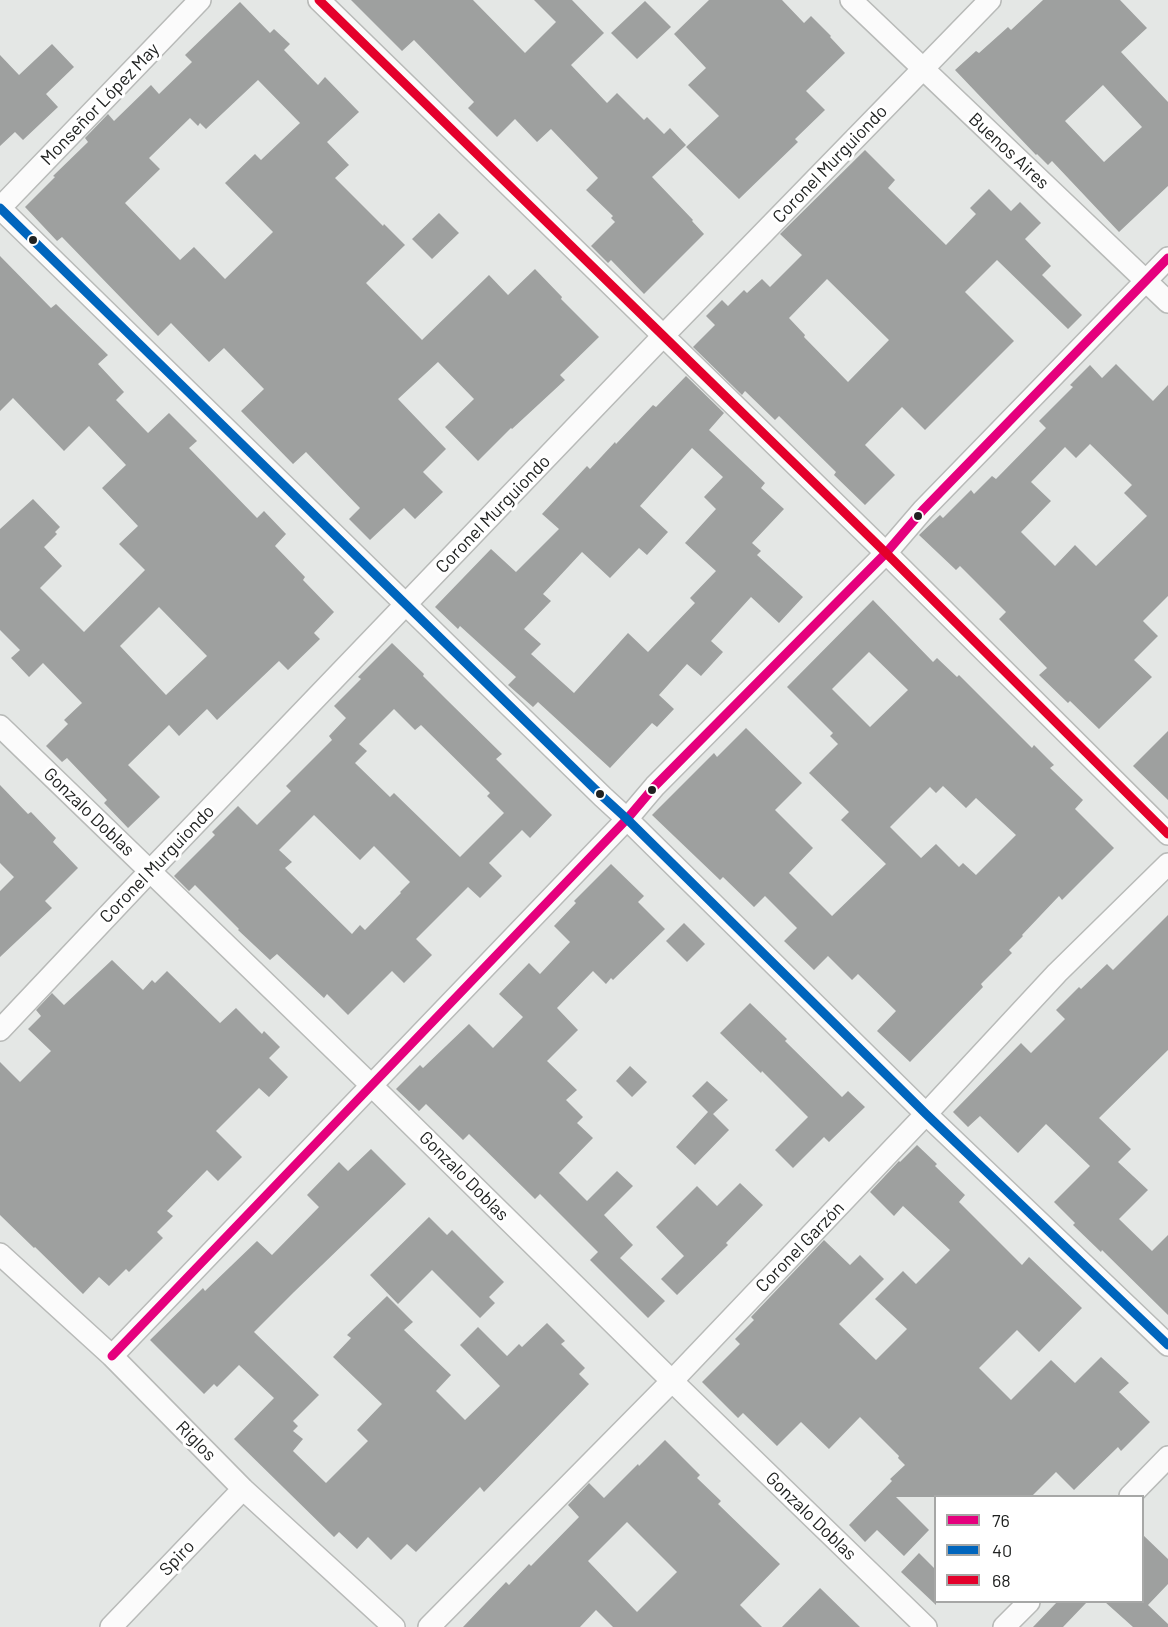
<!DOCTYPE html>
<meta charset="utf-8">
<style>
body{margin:0}
#map{position:relative;width:1168px;height:1627px;overflow:hidden;background:#e4e7e5;font-family:Barlow,sans-serif}
canvas{display:block}
.legend{position:absolute;left:934px;top:1495px;width:210px;height:108px;box-sizing:border-box;background:#fff;border:2px solid #a6a7a6;margin:0;padding:8px 10px;list-style:none;font-size:18px;color:#202221}
.legend li{display:flex;align-items:center;gap:12px;height:30px}
.legend b{width:30px;border:2px solid #a6a7a6}
</style>
<div id="map">
<canvas width="1168" height="1627"></canvas>
<ul class="legend">
<li><b style="height:8px;background:#e5007d"></b>76</li>
<li><b style="height:8px;background:#0065bd"></b>40</li>
<li><b style="height:8px;background:#e4002b"></b>68</li>
</ul>
</div>
<script>
const context = document.querySelector('canvas').getContext('2d');
context.lineJoin = 'round';
function fill(path, color) { context.fillStyle = color; context.fill(path, 'evenodd'); }
const shape = rows => new Path2D(rows.map(r => 'M' + r).join(''));
function strokePath(path, color, width, dash) { context.strokeStyle = color; context.lineWidth = width; context.lineCap = dash ? 'butt' : 'round'; context.setLineDash(dash || []); context.stroke(path); }
function write(font, color, halo, rows, align = 'center') {
  context.font = font + ' Barlow,sans-serif'; context.lineWidth = 6; context.setLineDash([]); context.textBaseline = 'middle'; context.strokeStyle = halo; context.fillStyle = color; for (const [text, x, y, turn = 0] of rows) {
    context.save(); context.translate(x, y); context.rotate((+turn || 0) * Math.PI / 180); context.textAlign = isNaN(turn) ? turn : align; if (halo) context.strokeText(text, 0, 0); context.fillText(text, 0, 0); context.restore();
  }
}
const building = shape([
 [351,0,473,0,525,53,556,22,534,0,572,0,604,33,571,65,607,103,617,93,644,120,647,117,664,134,670,128,686,145,652,177,693,220,692,221,704,234,644,294,611,260,608,263,591,246,615,222,611,218,613,216,586,190,598,178,551,129,537,142,515,119,497,137,468,108,474,102,414,40,402,51],
 [709,0,782,0,804,23,811,16,831,36,830,37,845,53,806,91,825,110,795,139,798,142,739,199,686,147,719,116,688,85,706,68,674,34],
 [1043,0,1120,0,1147,28,1121,52,1168,102,1168,186,1119,232,1052,161,1048,165,1037,154,1036,155,955,70,976,51,979,53,1008,27,1011,30],
 [1103,85,1142,127,1104,162,1065,121],
 [645,1,671,27,637,59,611,33],
 [240,2,270,33,274,29,290,44,284,50,318,85,325,77,359,112,327,142,349,165,335,178,383,226,384,224,405,245,366,283,422,340,489,275,508,295,535,269,562,297,561,299,599,337,560,375,565,380,512,429,511,428,478,461,445,427,474,399,438,362,398,399,446,449,423,472,443,492,415,519,404,508,370,540,349,519,360,508,306,452,293,464,241,411,264,389,224,348,209,362,171,323,158,336,62,237,57,241,25,207,55,177,53,176,88,142,85,138,108,114,114,121,151,85,159,94,192,62,185,55],
 [258,80,300,123,261,160,255,154,225,183,273,232,225,279,194,247,180,260,125,203,160,169,149,158,190,118,198,126,200,123,206,129],
 [52,44,74,67,46,94,58,107,23,140,15,132,0,146,0,55,19,75],
 [865,150,895,180,888,188,946,245,976,214,970,208,989,189,1011,211,1020,202,1041,223,1025,239,1051,266,1042,275,1082,315,1068,329,997,260,965,292,1014,341,925,430,902,407,865,445,895,475,865,505,834,475,836,472,779,416,775,420,745,391,742,395,693,347,715,325,706,316,722,300,728,306,744,290,747,293,762,279,770,287,802,255,780,234],
 [827,279,889,340,848,382,804,337,805,335,789,318],
 [439,213,459,233,432,259,412,239],
 [0,256,51,308,56,304,108,355,98,364,124,392,116,400,148,433,169,413,197,441,189,448,257,518,264,511,286,534,275,546,305,577,303,580,334,612,314,633,320,639,288,670,279,661,217,720,207,709,179,736,169,725,128,765,160,797,128,828,104,803,107,800,67,758,62,762,46,746,68,724,64,720,82,703,43,663,29,677,11,658,20,650,0,630,0,529,33,499,60,527,55,532,57,534,44,547,62,566,40,588,84,632,145,570,119,544,138,526,102,488,126,465,89,426,64,451,13,398,0,411],
 [159,607,207,656,166,695,120,646],
 [1116,364,1153,401,1168,385,1168,596,1143,621,1158,636,1134,660,1152,677,1099,729,1070,701,1068,703,1039,675,1047,668,999,619,1006,612,960,566,956,570,919,535,940,515,943,518,971,490,974,494,992,476,996,479,1046,428,1039,421,1073,387,1070,385,1090,365,1102,378],
 [1090,444,1132,485,1124,493,1147,516,1096,566,1075,545,1055,566,1021,532,1051,501,1031,482,1065,447,1076,458],
 [686,376,724,413,709,430,765,483,761,488,784,509,752,543,761,551,757,555,803,597,779,623,751,597,711,641,723,652,701,676,687,664,659,695,674,709,657,727,652,723,610,768,538,702,533,707,508,685,516,677,460,626,458,629,435,607,491,549,516,572,559,529,542,514,587,466,590,469,615,442,616,444,653,405,656,407],
 [692,448,723,477,704,497,716,509,685,543,716,571,690,598,695,603,648,652,628,633,574,693,531,654,541,644,524,629,551,601,543,594,582,552,610,578,639,548,647,555,668,532,640,506],
 [873,600,933,662,937,658,957,677,959,675,1032,748,1034,745,1054,765,1050,768,1083,800,1075,809,1114,848,1062,900,1059,896,1022,935,1023,936,1009,950,1012,953,981,984,983,987,910,1062,877,1031,896,1011,858,974,852,980,828,956,814,970,784,941,797,928,765,896,754,907,723,877,720,880,652,815,714,753,717,757,746,728,802,783,775,810,813,848,789,873,832,916,886,864,841,820,849,812,809,773,838,744,830,736,833,733,787,687],
 [869,652,908,690,870,727,832,689],
 [943,786,966,808,976,798,1016,835,976,875,963,863,959,867,936,844,921,858,890,827,930,787,936,793],
 [392,643,424,674,423,676,446,699,502,754,496,759,552,815,530,838,522,830,489,863,502,876,480,898,468,887,416,939,432,955,404,983,392,971,348,1015,327,994,324,998,277,954,270,960,238,930,239,929,195,885,189,891,174,876,215,835,212,832,238,806,257,825,291,791,286,786,332,740,329,736,346,718,334,706,361,679,358,677],
 [394,709,415,730,421,725,490,793,487,796,504,813,460,857,394,793,390,797,355,763,367,751,359,744],
 [314,815,360,860,374,846,410,882,400,892,401,893,365,930,360,925,352,934,285,868,292,862,279,850],
 [1168,731,1168,800,1133,766],
 [0,785,28,814,31,812,56,838,53,842,78,868,45,901,52,908,0,957,0,891,14,877,0,863],
 [611,864,644,896,638,902,665,929,613,980,611,978,606,984,593,971,557,1008,578,1030,547,1061,577,1090,566,1100,583,1117,577,1123,593,1138,559,1173,587,1201,617,1171,633,1186,604,1215,633,1245,620,1258,665,1301,648,1318,590,1260,598,1252,540,1194,535,1199,469,1134,463,1140,426,1104,419,1111,396,1089,420,1065,423,1068,469,1024,493,1048,523,1017,499,994,529,963,540,974,570,942,554,926,576,903,574,901],
 [1168,915,1168,1050,1099,1118,1131,1149,1118,1162,1148,1190,1119,1219,1152,1251,1168,1235,1168,1315,1102,1250,1101,1252,1073,1225,1075,1223,1054,1202,1090,1166,1046,1124,1018,1153,980,1116,968,1127,953,1112,1021,1043,1031,1053,1065,1019,1056,1010,1079,987,1081,989,1107,964,1113,970],
 [684,923,705,944,687,962,666,941],
 [112,960,143,990,152,980,155,983,167,971,220,1023,236,1008,262,1034,264,1031,280,1047,269,1058,288,1077,269,1097,259,1088,216,1131,242,1157,218,1181,207,1170,167,1211,173,1216,157,1232,163,1238,129,1272,126,1269,109,1286,99,1277,83,1294,35,1247,34,1248,0,1215,0,1062,20,1082,51,1051,28,1029,41,1016,36,1010,52,993,64,1005],
 [750,1003,787,1039,785,1041,842,1097,848,1091,865,1107,829,1142,824,1137,793,1168,775,1150,808,1117,762,1071,761,1073,720,1033],
 [630,1066,647,1082,632,1097,616,1081],
 [707,1081,728,1100,713,1114,729,1130,695,1165,676,1147,708,1112,692,1096],
 [917,1145,937,1164,935,1166,965,1195,959,1202,1022,1265,1029,1257,1082,1308,1039,1352,1017,1330,979,1368,1011,1400,1051,1360,1075,1383,1101,1357,1129,1383,1119,1392,1150,1422,1121,1451,1118,1447,1074,1490,1056,1472,1031,1497,896,1497,929,1530,904,1556,877,1530,865,1542,849,1525,892,1481,890,1479,905,1465,898,1458,899,1456,860,1417,829,1449,801,1422,777,1446,743,1413,738,1418,702,1382,740,1344,735,1339,754,1320,751,1317,824,1240,850,1265,860,1255,884,1279,839,1324,876,1360,907,1329,875,1299,903,1271,916,1284,950,1250,903,1206,894,1216,870,1192,899,1161,900,1162],
 [371,1149,406,1184,294,1292,254,1332,319,1395,293,1421,298,1426,293,1431,303,1439,293,1451,326,1483,368,1441,357,1430,382,1404,333,1357,351,1338,347,1335,387,1296,413,1322,404,1330,451,1375,436,1391,465,1420,500,1386,460,1345,478,1327,507,1356,519,1344,522,1347,547,1323,565,1341,561,1344,585,1368,579,1374,589,1384,484,1492,480,1487,416,1552,407,1544,391,1560,368,1537,357,1549,339,1532,334,1537,234,1439,274,1398,239,1365,217,1387,214,1384,204,1394,150,1340,203,1288,205,1291,257,1241,272,1255,319,1207,307,1195,339,1162,348,1171],
 [740,1183,763,1205,726,1243,728,1245,677,1295,661,1279,684,1256,656,1227,697,1186,717,1206],
 [429,1217,447,1235,452,1230,504,1282,489,1297,495,1303,480,1318,432,1270,398,1304,370,1275],
 [665,1440,700,1475,697,1478,721,1501,718,1504,780,1564,740,1605,762,1627,613,1627,596,1610,580,1627,463,1627,506,1582,509,1585,529,1564,531,1566,579,1517,568,1505,589,1483,604,1498,638,1464,639,1466],
 [627,1522,677,1572,637,1612,588,1561],
 [1143,1535,1168,1559,1168,1584,1148,1605,1168,1624,1168,1627,1133,1627,1105,1602,1143,1602],
 [919,1553,936,1570,936,1605,901,1572],
 [820,1588,860,1627,782,1627],
 [1057,1602,1087,1602,1063,1627,1033,1627]
]);
const minor = shape([
 [319,0,886,553,1168,834],
 [851,0,1168,302],
 [0,208,603,797,627,819,926,1114,1168,1345],
 [0,208,200,0],
 [0,726,371,1085,672,1381,926,1627],
 [0,1030,150,871,663,336,990,0],
 [0,1254,112,1356,243,1489,394,1627],
 [112,1356,627,819,655,786,886,553,923,510,1168,258],
 [1130,1496,1168,1457],
 [111,1627,243,1489],
 [429,1627,672,1381,926,1114,1057,973,1168,864],
 [1004,1627,1029,1602]
]);
const bus1 = shape([
 [112,1356,627,819,655,786,886,553,923,510,1168,258]
]);
const bus2 = shape([
 [0,208,603,797,627,819,926,1114,1168,1345]
]);
const bus3 = shape([
 [319,0,886,553,1168,834]
]);
const markers = [
 [33,240,5,"#202221"],
 [918,516,5,"#202221"],
 [652,790,5,"#202221"],
 [600,794,5,"#202221"]
];
const streetNames = [
 ["Monseñor López May",100,104,-46],
 ["Buenos Aires",1009,151,43],
 ["Coronel Murguiondo",830,164,-46],
 ["Coronel Murguiondo",493,514,-46],
 ["Gonzalo Doblas",89,812,44],
 ["Coronel Murguiondo",157,864,-46],
 ["Gonzalo Doblas",464,1176,45],
 ["Coronel Garzón",800,1247,-46],
 ["Riglos",196,1441,45],
 ["Gonzalo Doblas",811,1516,44],
 ["Spiro",177,1558,-46]
];
fill(building, '#9ea09f');
strokePath(minor, '#b8bab8', 24);
strokePath(minor, '#fbfbfb', 21);
strokePath(bus1, '#e5007d', 9);
strokePath(bus2, '#0065bd', 9);
strokePath(bus3, '#e4002b', 9);
for (const [x, y, r, color] of markers) { const dot = new Path2D(); dot.arc(x, y, r, 0, 2 * Math.PI); context.fillStyle = color; context.fill(dot); strokePath(dot, '#fff', 2); }
write('18px', '#202221', '#fff', streetNames);
</script>
